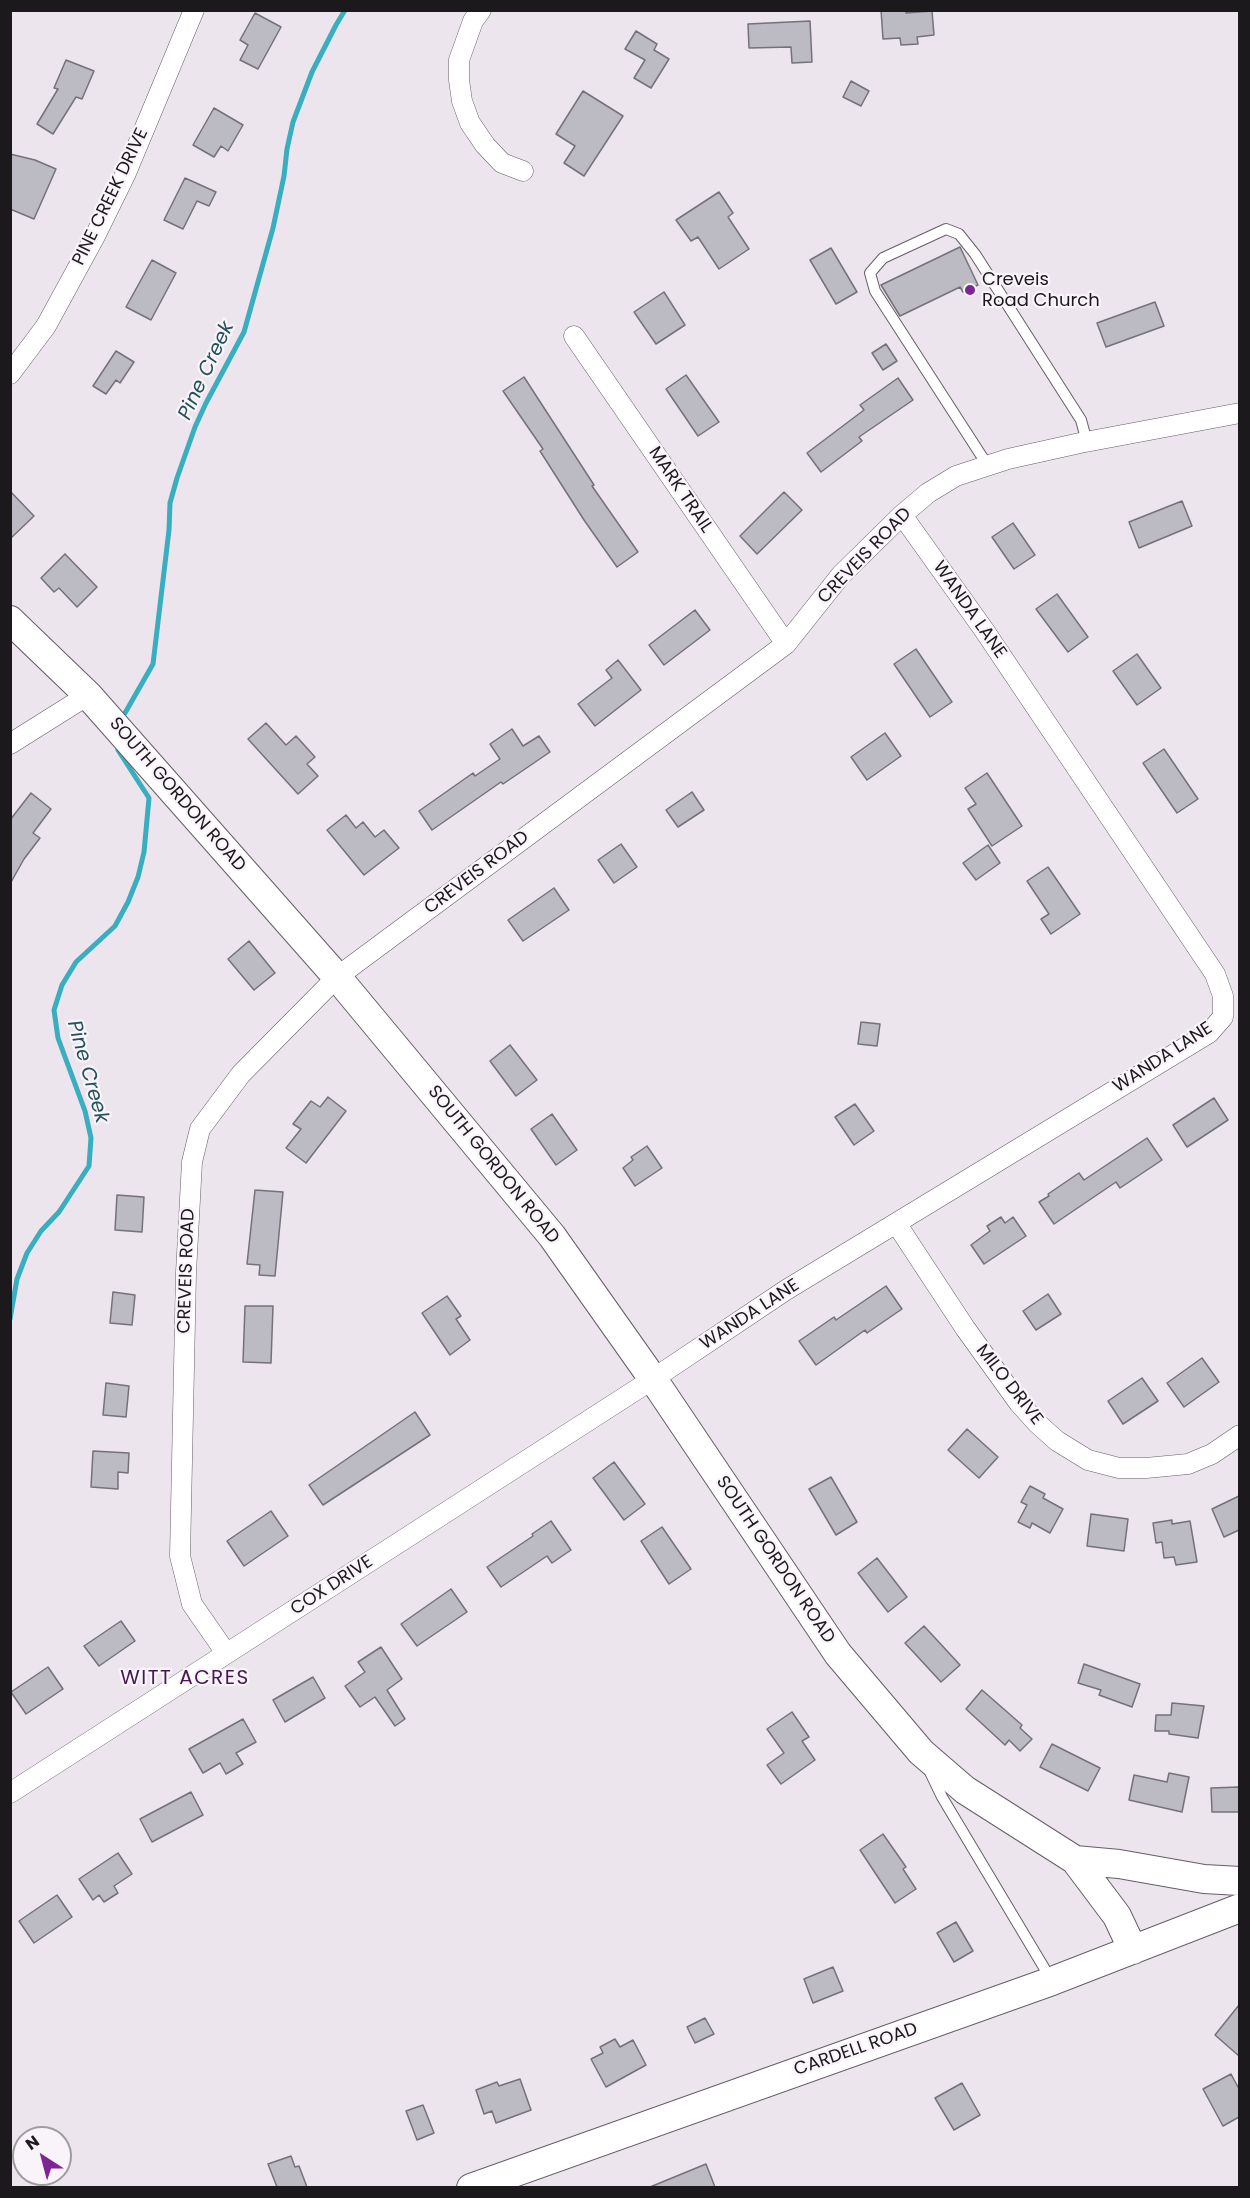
<!DOCTYPE html>
<style>
body{margin:0}
#map{position:relative;width:1250px;height:2198px;overflow:hidden;background:#ece5ed;font-family:Poppins,sans-serif}
canvas{display:block}
.frame{position:absolute;inset:0;border:12px solid #1b191b;pointer-events:none}
.north{position:absolute;left:12px;top:2126px;width:60px;height:60px;box-sizing:border-box;background:#f9f3fa;border:2px solid #a09ca1;border-radius:50%;rotate:324deg;font-size:16px;font-weight:700;line-height:24px;text-align:center;color:#1b191b}
.north::after{content:'';display:block;margin:auto;width:21px;height:27px;background:#7d2594;clip-path:polygon(50% 0,100% 100%,50% 72%,0 100%)}
</style>
<div id="map">
<canvas width="1250" height="2198"></canvas>
<div class="frame"></div>
<div class="north">N</div>
</div>
<script>
const context = document.querySelector('canvas').getContext('2d');
context.lineJoin = 'round';
const shape = rows => new Path2D(rows.map(r => 'M' + r).join(''));
function strokePath(path, color, width, dash) { context.strokeStyle = color; context.lineWidth = width; context.lineCap = dash ? 'butt' : 'round'; context.setLineDash(dash || []); context.stroke(path); }
function fill(path, color) { context.fillStyle = color; context.fill(path, 'evenodd'); }
function write(font, color, halo, rows, align = 'center') {
  context.font = font + ' Poppins,sans-serif'; context.lineWidth = 4.5; context.setLineDash([]); context.textBaseline = 'middle'; context.strokeStyle = halo; context.fillStyle = color; for (const [text, x, y, turn = 0] of rows) {
    context.save(); context.translate(x, y); context.rotate((+turn || 0) * Math.PI / 180); context.textAlign = isNaN(turn) ? turn : align; if (halo) context.strokeText(text, 0, 0); context.fillText(text, 0, 0); context.restore();
  }
}
const stream = shape([
 [125,713,153,664,169,530,170,503,177,478,195,427,206,403,244,332,273,228,284,176,287,149,293,122,312,72,336,25,345,10],
 [10,1319,17,1279,27,1253,41,1231,59,1212,89,1166,91,1138,85,1111,58,1038,54,1010,62,985,76,962,115,926,128,902,138,877,144,852,149,798,118,750]
]);
const building = shape([
 [881,10,906,10,906,13,932,11,934,35,917,37,918,44,901,45,900,38,883,39,881,10],
 [255,13,281,27,258,69,240,60,248,45,240,40,255,13],
 [810,21,812,62,792,63,791,47,749,48,748,24,810,21],
 [636,31,657,44,654,50,669,59,651,88,634,78,645,60,625,49,636,31],
 [66,60,94,71,82,99,76,97,53,134,37,124,58,89,54,88,66,60],
 [851,81,869,91,861,106,843,97,851,81],
 [583,91,623,116,584,176,564,163,575,146,556,134,583,91],
 [214,108,243,125,228,151,221,146,214,157,193,145,214,108],
 [10,154,35,160,56,169,34,219,10,209,10,154],
 [185,178,216,192,209,206,197,201,183,229,164,220,185,178],
 [719,192,733,213,728,217,749,249,719,269,698,237,691,241,676,220,719,192],
 [960,247,978,285,963,292,960,287,900,316,881,285,960,247],
 [831,248,857,292,836,304,810,260,831,248],
 [152,260,176,273,151,320,126,307,152,260],
 [664,292,685,325,656,344,634,312,664,292],
 [1155,302,1164,326,1106,347,1097,323,1155,302],
 [886,344,897,361,883,370,872,353,886,344],
 [116,351,134,362,120,383,116,380,106,394,93,386,116,351],
 [686,375,719,422,698,436,666,389,686,375],
 [524,377,594,485,592,486,638,552,617,567,584,520,540,451,543,449,503,391,524,377],
 [898,378,913,400,859,437,862,441,821,472,807,453,864,410,860,405,898,378],
 [10,491,34,516,10,539,10,491],
 [784,492,802,510,757,554,740,536,784,492],
 [1182,501,1192,526,1139,548,1129,522,1182,501],
 [1013,523,1035,555,1014,569,992,537,1013,523],
 [65,554,97,587,77,607,59,588,54,592,41,578,65,554],
 [1057,594,1088,637,1068,652,1036,609,1057,594],
 [695,610,710,630,664,665,649,645,695,610],
 [916,649,952,702,930,717,894,664,916,649],
 [1137,654,1161,688,1137,705,1113,671,1137,654],
 [618,660,641,690,595,726,578,704,612,678,606,670,618,660],
 [266,723,286,745,296,736,315,757,307,764,318,776,298,794,248,739,266,723],
 [512,729,523,746,539,736,550,752,503,784,501,782,432,830,419,811,473,773,475,776,500,759,490,744,512,729],
 [885,733,901,756,867,780,851,757,885,733],
 [1164,749,1198,799,1177,813,1143,763,1164,749],
 [987,773,1022,826,992,846,968,809,976,804,965,788,987,773],
 [692,792,704,810,678,827,666,810,692,792],
 [31,793,51,809,33,833,40,838,24,859,10,884,10,820,31,793],
 [346,815,356,828,363,822,375,837,384,830,399,848,364,875,327,830,346,815],
 [621,844,637,867,614,883,598,860,621,844],
 [988,845,1000,863,976,880,963,863,988,845],
 [1048,867,1080,914,1051,934,1041,919,1049,914,1027,881,1048,867],
 [554,888,569,910,523,941,508,920,554,888],
 [249,941,275,973,254,990,228,959,249,941],
 [861,1022,880,1024,877,1046,858,1044,861,1022],
 [510,1045,537,1080,516,1096,490,1061,510,1045],
 [328,1097,346,1111,306,1163,286,1148,301,1129,293,1124,311,1101,320,1107,328,1097],
 [1214,1098,1228,1120,1187,1147,1173,1125,1214,1098],
 [855,1104,874,1131,854,1145,835,1117,855,1104],
 [552,1114,577,1150,556,1165,531,1129,552,1114],
 [1147,1138,1162,1160,1120,1188,1116,1182,1054,1224,1039,1202,1049,1196,1048,1194,1079,1173,1084,1180,1147,1138],
 [647,1146,662,1168,635,1186,623,1168,633,1160,631,1157,647,1146],
 [255,1190,283,1192,275,1276,259,1275,260,1265,247,1264,255,1190],
 [117,1195,144,1197,142,1232,115,1230,117,1195],
 [1001,1217,1005,1223,1013,1217,1026,1236,984,1264,971,1245,990,1231,987,1226,1001,1217],
 [886,1286,902,1309,867,1333,865,1330,816,1365,799,1341,834,1317,836,1320,886,1286],
 [113,1292,135,1295,132,1325,110,1323,113,1292],
 [1048,1294,1061,1314,1036,1330,1023,1311,1048,1294],
 [447,1296,461,1316,456,1319,470,1340,450,1355,422,1313,447,1296],
 [245,1306,273,1306,271,1363,243,1362,245,1306],
 [1202,1358,1219,1382,1184,1407,1167,1383,1202,1358],
 [1142,1378,1158,1401,1123,1424,1108,1401,1142,1378],
 [106,1383,129,1386,126,1417,103,1415,106,1383],
 [415,1412,430,1435,323,1505,309,1485,415,1412],
 [967,1429,998,1457,979,1478,948,1450,967,1429],
 [93,1451,129,1453,128,1473,118,1472,118,1489,91,1487,93,1451],
 [614,1462,645,1504,624,1520,593,1478,614,1462],
 [831,1477,857,1522,836,1535,809,1489,831,1477],
 [1030,1486,1045,1494,1043,1498,1063,1509,1050,1533,1032,1523,1030,1528,1018,1522,1027,1505,1021,1502,1030,1486],
 [1239,1496,1239,1530,1224,1537,1212,1509,1239,1496],
 [271,1511,288,1536,244,1566,227,1541,271,1511],
 [1091,1514,1128,1519,1124,1551,1087,1546,1091,1514],
 [1172,1520,1172,1524,1190,1521,1197,1562,1176,1565,1174,1557,1164,1558,1162,1542,1156,1543,1153,1523,1172,1520],
 [551,1521,571,1550,552,1563,547,1556,501,1587,487,1567,533,1536,532,1534,551,1521],
 [662,1527,691,1569,669,1584,641,1541,662,1527],
 [877,1558,907,1597,888,1612,858,1573,877,1558],
 [451,1589,467,1612,417,1646,401,1624,451,1589],
 [121,1621,135,1641,99,1666,84,1646,121,1621],
 [924,1626,960,1665,941,1682,905,1643,924,1626],
 [381,1647,402,1679,387,1690,405,1719,395,1726,375,1697,360,1707,345,1686,365,1672,358,1662,381,1647],
 [1084,1664,1140,1684,1132,1707,1099,1695,1101,1690,1078,1683,1084,1664],
 [48,1667,63,1689,26,1714,11,1692,48,1667],
 [313,1677,325,1698,285,1722,273,1700,313,1677],
 [982,1690,1022,1725,1020,1728,1032,1739,1020,1751,1009,1740,1005,1745,966,1709,982,1690],
 [1172,1703,1204,1706,1198,1738,1169,1734,1169,1731,1155,1731,1156,1715,1171,1715,1172,1703],
 [792,1712,809,1737,802,1741,815,1760,781,1784,767,1765,784,1753,767,1729,792,1712],
 [243,1719,256,1742,236,1753,243,1764,226,1774,220,1763,203,1773,189,1749,243,1719],
 [1052,1744,1100,1768,1088,1791,1040,1767,1052,1744],
 [1169,1773,1189,1777,1182,1812,1129,1800,1134,1775,1167,1782,1169,1773],
 [1239,1787,1239,1812,1212,1812,1211,1788,1239,1787],
 [191,1792,203,1815,152,1842,140,1819,191,1792],
 [883,1834,906,1867,903,1869,916,1889,895,1903,860,1850,883,1834],
 [118,1853,132,1874,114,1886,118,1893,104,1902,99,1895,93,1900,79,1879,118,1853],
 [57,1895,72,1917,34,1943,19,1921,57,1895],
 [956,1922,973,1951,954,1962,937,1933,956,1922],
 [833,1967,843,1991,813,2003,804,1979,833,1967],
 [1239,2005,1239,2056,1215,2035,1239,2005],
 [705,2018,714,2034,695,2043,687,2027,705,2018],
 [615,2039,620,2047,633,2040,646,2065,606,2087,591,2059,603,2053,600,2047,615,2039],
 [1231,2074,1239,2089,1239,2117,1223,2126,1203,2089,1231,2074],
 [520,2079,531,2110,496,2123,492,2111,484,2114,476,2090,497,2082,499,2086,520,2079],
 [962,2083,980,2115,954,2130,935,2098,962,2083],
 [423,2105,434,2133,417,2140,406,2111,423,2105],
 [291,2156,295,2167,299,2166,307,2187,277,2187,268,2164,291,2156],
 [706,2164,715,2187,650,2187,706,2164]
]);
const lane = shape([
 [988,466,875,291,870,273,883,258,946,229,959,234,975,254,1081,420,1087,442],
 [930,1772,942,1797,1052,1981]
]);
const street = shape([
 [481,10,473,21,459,60,459,80,462,101,470,123,485,145,502,163,523,171],
 [574,336,786,644],
 [10,374,46,326,94,238,126,173,194,10],
 [10,744,88,695],
 [896,1223,965,1328,1019,1403,1037,1423,1057,1441,1088,1460,1119,1468,1146,1468,1188,1464,1212,1454,1240,1435],
 [226,1653,192,1604,180,1556,186,1273,192,1162,200,1129,241,1074,337,977,786,644,841,575,902,515,928,493,956,476,1008,459,1080,443,1240,413],
 [10,1793,653,1379,786,1290,1209,1033,1223,1017,1223,996,1215,974,984,630,902,515]
]);
const secondary = shape([
 [10,620,88,695,337,977,552,1236,653,1379,838,1654,921,1752,965,1790,1075,1860,1117,1916,1133,1950],
 [1075,1860,1119,1864,1204,1879,1240,1881],
 [471,2188,1052,1981,1240,1908]
]);
const markers = [
 [970,290,6,"#7d2594"]
];
const streetNames = [
 ["PINE CREEK DRIVE",111,197,-64],
 ["MARK TRAIL",680,490,56],
 ["CREVEIS ROAD",865,556,-46],
 ["WANDA LANE",969,610,55],
 ["SOUTH GORDON ROAD",177,795,49],
 ["CREVEIS ROAD",477,873,-37],
 ["WANDA LANE",1163,1058,-33],
 ["SOUTH GORDON ROAD",493,1165,51],
 ["CREVEIS ROAD",187,1271,-88],
 ["WANDA LANE",750,1315,-33],
 ["MILO DRIVE",1009,1385,52],
 ["SOUTH GORDON ROAD",775,1560,56],
 ["COX DRIVE",332,1586,-33],
 ["CARDELL ROAD",856,2050,-19]
];
const poiNames = [
 ["Creveis",982,280],
 ["Road Church",982,301]
];
const waterNames = [
 ["Pine Creek",207,371,-65],
 ["Pine Creek",87,1072,74]
];
const neighbourhoodNames = [
 ["WITT ACRES",185,1679]
];
strokePath(stream, '#38aebf', 5);
fill(building, '#bcbac2');
strokePath(building, '#747279', 1.5);
strokePath(lane, '#655f65', 12);
strokePath(street, '#655f65', 21);
strokePath(secondary, '#655f65', 30);
strokePath(lane, '#fff', 10);
strokePath(street, '#fff', 20);
strokePath(secondary, '#fff', 28);
for (const [x, y, r, color] of markers) { const dot = new Path2D(); dot.arc(x, y, r, 0, 2 * Math.PI); context.fillStyle = color; context.fill(dot); strokePath(dot, '#f9f3fa', 2); }
write('18px', '#1b191b', '#f9f3fa', streetNames);
write('18px', '#1b191b', '#f9f3fa', poiNames, 'left');
write('italic 20px', '#215259', '#f9f3fa', waterNames);
context.letterSpacing = '1.5px';
write('20px', '#431a4f', '#f9f3fa', neighbourhoodNames);
context.letterSpacing = '0px';
</script>
